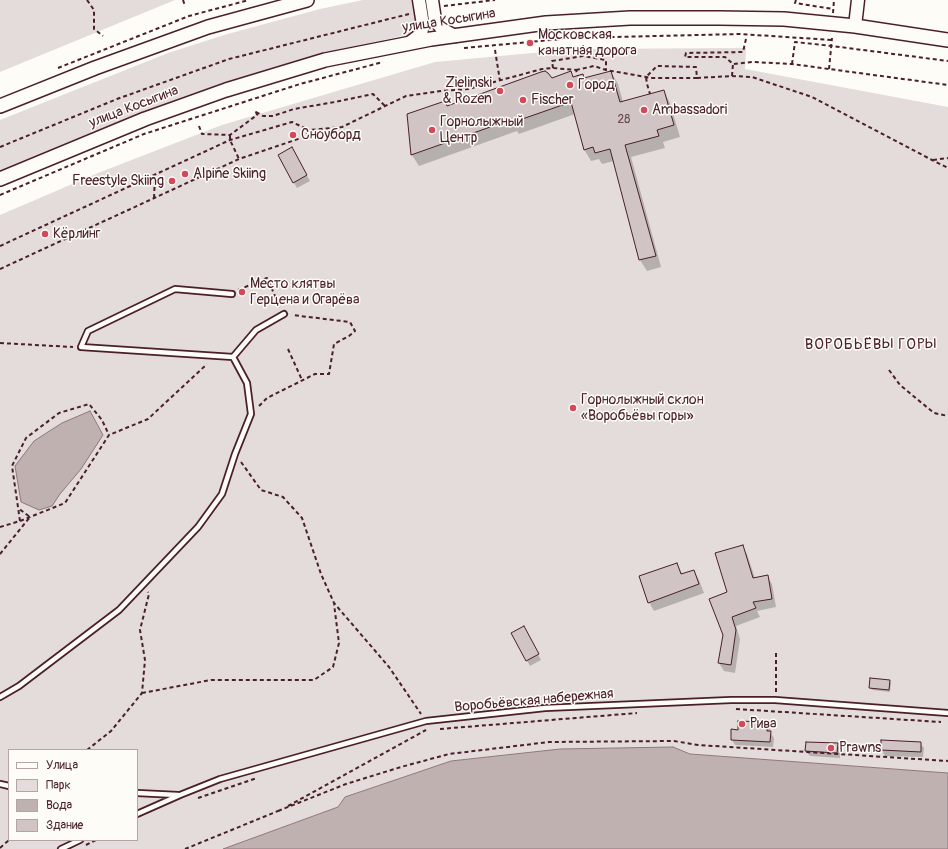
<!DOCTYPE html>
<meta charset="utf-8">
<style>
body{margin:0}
#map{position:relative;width:948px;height:849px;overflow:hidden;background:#fdfcf7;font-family:Pangolin,sans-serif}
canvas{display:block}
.legend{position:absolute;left:8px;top:749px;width:130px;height:92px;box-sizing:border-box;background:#fdfcf7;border:1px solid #b5a4a5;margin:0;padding:5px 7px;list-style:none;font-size:12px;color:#4a1f2b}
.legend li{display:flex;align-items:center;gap:8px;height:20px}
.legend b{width:20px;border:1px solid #b5a4a5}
</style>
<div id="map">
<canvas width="948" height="849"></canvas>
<ul class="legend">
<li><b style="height:5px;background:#fdfcf7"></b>Улица</li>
<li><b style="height:11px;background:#e3dcda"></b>Парк</li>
<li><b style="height:11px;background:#c0b1b1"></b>Вода</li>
<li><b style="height:11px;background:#d0c5c4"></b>Здание</li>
</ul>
</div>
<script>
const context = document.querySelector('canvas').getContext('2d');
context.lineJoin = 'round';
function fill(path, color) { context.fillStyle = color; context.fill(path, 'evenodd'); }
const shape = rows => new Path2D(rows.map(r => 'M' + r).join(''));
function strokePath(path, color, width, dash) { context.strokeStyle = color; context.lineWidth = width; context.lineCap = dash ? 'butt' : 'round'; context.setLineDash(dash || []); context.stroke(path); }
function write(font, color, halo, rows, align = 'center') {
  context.font = font + ' Pangolin,sans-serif'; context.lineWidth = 3; context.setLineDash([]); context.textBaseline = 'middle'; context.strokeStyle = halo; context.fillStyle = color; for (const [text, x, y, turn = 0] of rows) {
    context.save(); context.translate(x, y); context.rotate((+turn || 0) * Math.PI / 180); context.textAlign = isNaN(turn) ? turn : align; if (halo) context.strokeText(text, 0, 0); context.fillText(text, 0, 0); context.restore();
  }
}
const green = shape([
 [0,0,175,0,0,72],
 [363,0,414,0,420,32,332,51,240,78,185,96,97,130,0,170,0,120,168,53,224,35,320,9],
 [746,48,745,69,948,107,948,773,690,754,673,747,560,749,451,761,345,797,338,807,223,849,0,849,0,215,98,173,222,125,435,62,576,49],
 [9,750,137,750,137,840,9,840]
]);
const water = shape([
 [90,411,103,435,81,469,60,494,52,506,39,510,21,502,15,466,34,441,62,423,90,411],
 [673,747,690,754,948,773,948,849,223,849,338,807,345,797,451,761,560,749,673,747]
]);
const shadow = shape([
 [611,72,618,84,623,102,664,91,670,103,680,137,663,142,665,148,631,157,661,267,647,271,640,260,614,161,602,164,599,159,591,161,584,149,575,114,519,134,517,131,419,166,412,155,408,115,447,107,552,79,571,73,574,78,584,79],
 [292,149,310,181,297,188,279,156],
 [742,546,747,554,755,578,767,576,772,584,776,607,757,611,760,617,736,626,740,639,735,673,724,671,719,663,724,634,728,593],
 [677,564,683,575,694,571,699,580,704,593,654,611,649,602],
 [523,627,541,660,530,666,512,633],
 [890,681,891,683,890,692,872,690,870,688],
 [766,723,770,729,770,732,774,738,773,747,735,745,732,740,739,731],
 [920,743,924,748,923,757,885,756,882,750],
 [837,744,840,750,840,758,810,756,806,751]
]);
const building = shape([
 [545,71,548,73,552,78,571,71,573,77,583,74,584,78,611,71,620,102,664,90,674,125,657,130,659,136,625,145,656,256,639,260,610,149,595,153,593,147,584,150,571,102,511,123,510,120,411,155,407,114,445,101,447,106,541,72,545,71],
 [292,147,307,175,293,183,278,155,292,147],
 [743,545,753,578,768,575,772,599,753,602,756,608,732,617,736,630,731,665,718,663,723,635,709,599,727,592,715,553,743,545],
 [677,563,681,574,694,570,699,584,648,603,639,576,677,563],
 [524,626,539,654,526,661,511,633,524,626],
 [870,678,890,680,889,690,869,688,870,678],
 [738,721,767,722,767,731,771,731,770,742,731,740,731,729,738,730,738,721],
 [881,740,921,742,921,752,881,750,881,740],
 [806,742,838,743,837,753,805,751,806,742]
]);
const path = shape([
 [87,0,94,10,94,29,103,36],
 [183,0,185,6],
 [796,0,795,3,833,9],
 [444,6,495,0],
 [833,13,834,0],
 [746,39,743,52,686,53,685,57,725,57,733,64,753,62,792,64,948,85],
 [464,48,573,38,740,34,832,40],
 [495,50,500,81],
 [583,56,583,43],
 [792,64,795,42,832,46,948,61],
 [58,68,189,16,249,0],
 [553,68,552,61,583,56,606,60,606,70],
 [829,69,832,38],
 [576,70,594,66,606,70,646,77,651,78,697,78,696,67,657,66,646,77,647,84,650,94],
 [732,76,733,64],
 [697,78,732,76,752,77,812,97,932,160,948,168],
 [256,112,263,116,273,116,294,109,335,102,373,94,385,106],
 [199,126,202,134,230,135,257,115,255,109],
 [230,135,230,140,239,159],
 [0,147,117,99,229,59,409,14],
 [933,160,948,158],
 [0,195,144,134,300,84,383,62],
 [154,198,155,176],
 [0,246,230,140,292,122,309,130],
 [0,269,239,159,304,137,309,130,342,127,406,96,441,91,468,89,542,69,553,68,576,70,578,76],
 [238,290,267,278,280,307],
 [0,343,73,347],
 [288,349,302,380],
 [889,370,900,385,934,413,948,416],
 [259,406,267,398,315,374,329,374,334,344,349,336,355,331,350,322,292,315],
 [241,462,261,490,283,497,302,518,321,574,334,603,389,667,421,714],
 [20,521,12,466,26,438,59,413,89,404,102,420,109,435],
 [0,527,20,521,65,503,109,435,148,419,207,364],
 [0,554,30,517,18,508],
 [776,692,776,653],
 [142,693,211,680,314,680,333,667,339,643,334,604],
 [736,709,941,722],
 [440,729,637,713],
 [87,750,111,731,142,693,145,660,140,630,149,594,148,592],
 [198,798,257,778],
 [288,806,426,730],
 [278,811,346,784,401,767,449,754,549,742,674,741,698,745,948,761],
 [86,845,96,840],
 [0,848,9,840],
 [185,849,278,811]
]);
const service = shape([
 [233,357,256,330,284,314],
 [0,697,19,686,119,610,198,527,222,494,235,454,251,414,247,383,233,357,81,347,88,331,175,289,232,294],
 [0,784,9,786],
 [137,793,178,795],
 [137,814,180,795,220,779,426,721,545,708,731,700,775,700,948,713],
 [61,849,80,840]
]);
const tertiary = shape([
 [432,0,435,20,442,29,455,36],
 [855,26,858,0],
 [409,43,421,34,423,25,419,0]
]);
const secondary = shape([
 [0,106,95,68,208,27,307,0],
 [0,179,145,119,226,90,325,60,431,39,546,23,630,18,719,18,784,19,855,26,948,40]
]);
const markers = [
 [530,43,4,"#d1495b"],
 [570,85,4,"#d1495b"],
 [500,91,4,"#d1495b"],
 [523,100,4,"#d1495b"],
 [644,110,4,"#d1495b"],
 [432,130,4,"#d1495b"],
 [293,135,4,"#d1495b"],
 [185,174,4,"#d1495b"],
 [172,181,4,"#d1495b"],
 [45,234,4,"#d1495b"],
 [242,292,4,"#d1495b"],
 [573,408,4,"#d1495b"],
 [742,724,4,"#d1495b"],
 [831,748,4,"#d1495b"]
];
const numberNames = [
 ["28",624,120]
];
const streetNames = [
 ["улица Косыгина",449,21,-9],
 ["улица Косыгина",134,107,-21],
 ["Воробьёвская набережная",534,701,-5]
];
const poiNames = [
 ["Московская",538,35],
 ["канатная дорога",538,51],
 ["Zielinski",492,83,"right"],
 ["& Rozen",492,99,"right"],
 ["Город",578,85],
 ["Fischer",531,100],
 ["Ambassadori",652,110],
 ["Горнолыжный",440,122],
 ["Центр",440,138],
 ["Сноуборд",301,135],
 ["Alpine Skiing",193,174],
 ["Freestyle Skiing",164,181,"right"],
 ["Кёрлинг",53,234],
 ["Место клятвы",250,284],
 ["Герцена и Огарёва",250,300],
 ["Горнолыжный склон",581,400],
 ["«Воробьёвы горы»",581,416],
 ["Рива",750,724],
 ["Prawns",839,748]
];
const neighbourhoodNames = [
 ["ВОРОБЬЁВЫ ГОРЫ",871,345]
];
fill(green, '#e3dcda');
fill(water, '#c0b1b1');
strokePath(water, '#91777b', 1);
fill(shadow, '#0003');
fill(building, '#d0c5c4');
strokePath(building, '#4a1f2b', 1);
strokePath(service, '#4a1f2b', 8);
strokePath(tertiary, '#4a1f2b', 15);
strokePath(secondary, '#4a1f2b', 16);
strokePath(path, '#4a1f2b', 2, [4, 3]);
strokePath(service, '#fdfcf7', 4.5);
strokePath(tertiary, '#fdfcf7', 12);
strokePath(secondary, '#fdfcf7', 13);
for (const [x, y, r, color] of markers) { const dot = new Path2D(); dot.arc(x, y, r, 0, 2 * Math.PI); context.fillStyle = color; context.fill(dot); strokePath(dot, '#fdfcf7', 1.5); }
write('12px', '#6c4851', null, numberNames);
write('14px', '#4a1f2b', '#fdfcf7', streetNames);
write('14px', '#4a1f2b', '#fdfcf7', poiNames, 'left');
context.letterSpacing = '1px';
write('15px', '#4a1f2b', '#fdfcf7', neighbourhoodNames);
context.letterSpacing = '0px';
</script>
